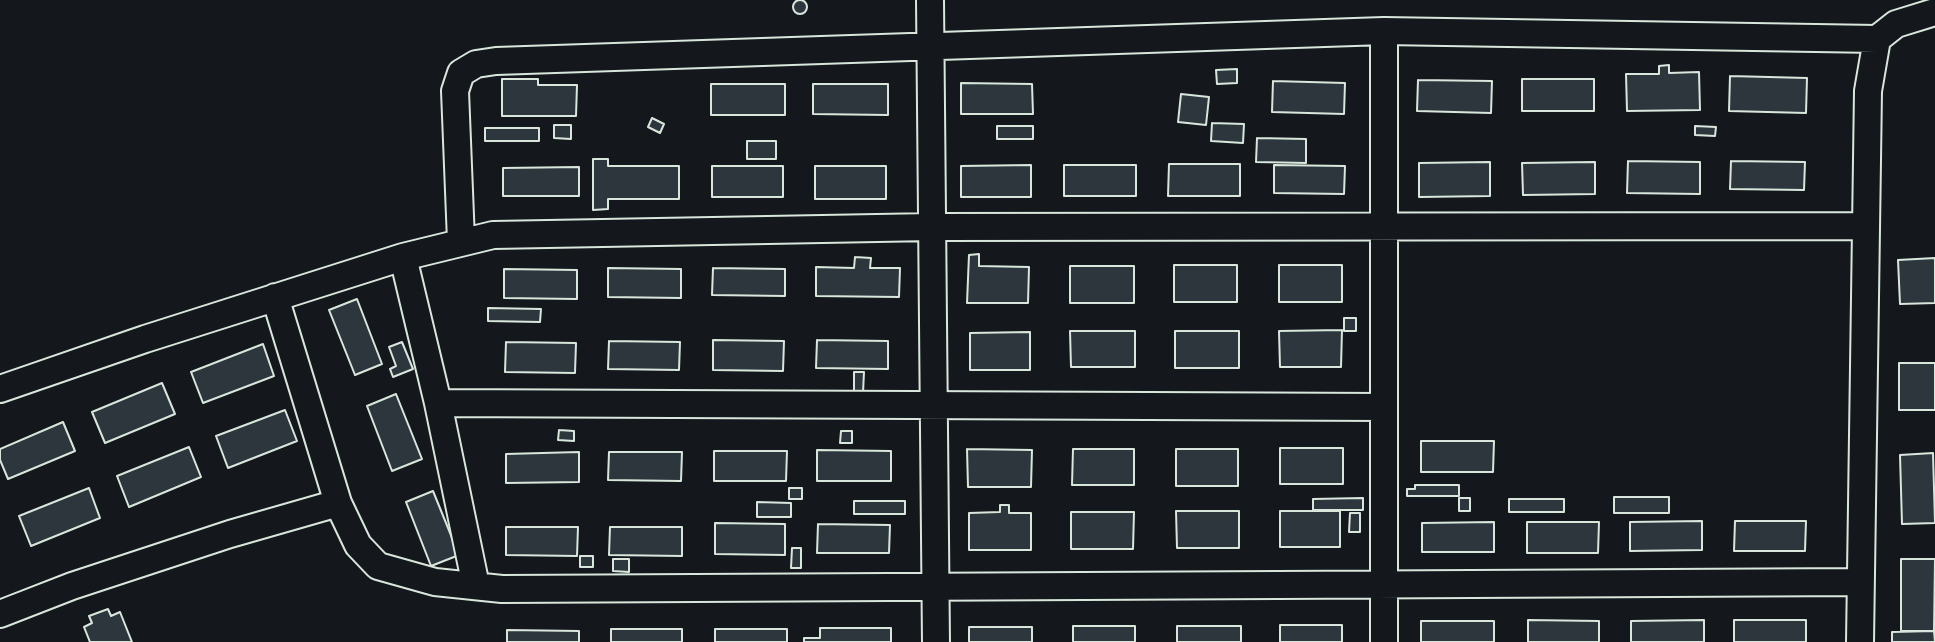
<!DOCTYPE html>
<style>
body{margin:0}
canvas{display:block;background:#14181c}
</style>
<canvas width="1935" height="642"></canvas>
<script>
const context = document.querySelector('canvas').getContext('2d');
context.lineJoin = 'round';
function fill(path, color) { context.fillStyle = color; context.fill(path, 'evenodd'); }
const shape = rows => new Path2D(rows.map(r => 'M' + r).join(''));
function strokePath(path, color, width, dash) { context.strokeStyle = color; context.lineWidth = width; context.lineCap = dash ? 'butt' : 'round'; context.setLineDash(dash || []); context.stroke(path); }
const building = shape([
 '793 7a7 7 0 1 1 14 0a7 7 0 1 1-14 0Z',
 [1669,65,1669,73,1699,72,1700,110,1627,111,1626,74,1659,74,1659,66,1669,65],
 [1237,69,1237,83,1217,84,1216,70,1237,69],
 [1730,76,1807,78,1806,113,1729,111,1730,76],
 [502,79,538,79,538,85,577,85,576,116,502,116,502,79],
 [1522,79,1594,79,1594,111,1522,111,1522,79],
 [1418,80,1492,81,1491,113,1417,111,1418,80],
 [1273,81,1345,83,1344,114,1272,112,1273,81],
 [961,83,1032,84,1033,114,961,114,961,83],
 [711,84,785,84,785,115,711,115,711,84],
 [813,84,888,84,888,115,813,114,813,84],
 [1181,94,1209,97,1206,125,1178,122,1181,94],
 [652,118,664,124,660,133,648,127,652,118],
 [1212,123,1244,124,1243,143,1211,141,1212,123],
 [554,125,571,125,571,139,554,138,554,125],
 [997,126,1033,126,1033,139,997,139,997,126],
 [1695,126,1716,127,1715,136,1695,135,1695,126],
 [485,128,539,128,539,141,485,141,485,128],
 [1257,138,1306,139,1306,163,1256,162,1257,138],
 [747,141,776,141,776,159,747,159,747,141],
 [593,159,608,159,608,166,679,166,679,199,608,199,608,209,593,210,593,159],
 [1628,161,1700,162,1700,194,1627,193,1628,161],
 [1731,161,1805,162,1804,190,1730,189,1731,161],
 [1490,162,1490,196,1419,197,1419,163,1490,162],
 [1595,162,1595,194,1523,195,1522,163,1595,162],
 [1169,164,1240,164,1240,196,1168,196,1169,164],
 [1031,165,1031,197,961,197,961,166,1031,165],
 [1064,165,1136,165,1136,196,1064,196,1064,165],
 [1274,165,1345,166,1344,194,1274,193,1274,165],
 [712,166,783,166,783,197,712,197,712,166],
 [815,166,886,166,886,199,815,199,815,166],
 [579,167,579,196,503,196,503,168,579,167],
 [979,254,979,266,1029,267,1028,303,967,303,969,255,979,254],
 [855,257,871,258,870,268,900,268,899,297,816,296,816,267,854,268,855,257],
 [1935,258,1935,303,1900,304,1898,260,1935,258],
 [1174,265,1237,265,1237,302,1174,302,1174,265],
 [1279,265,1342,265,1342,302,1279,302,1279,265],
 [1070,266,1134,266,1134,303,1070,303,1070,266],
 [608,268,681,269,681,298,608,297,608,268],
 [713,268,785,269,785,296,712,295,713,268],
 [504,269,577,270,577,299,504,298,504,269],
 [357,299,382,364,355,375,329,310,357,299],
 [488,308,541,309,540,322,488,321,488,308],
 [1344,318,1356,318,1356,331,1344,331,1344,318],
 [1342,330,1341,367,1280,367,1279,331,1342,330],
 [1070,331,1135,331,1135,367,1071,367,1070,331],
 [1175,331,1239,331,1239,368,1175,368,1175,331],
 [1030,332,1030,370,970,370,970,333,1030,332],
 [713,340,784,341,783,371,713,370,713,340],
 [817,340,888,341,888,369,816,368,817,340],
 [609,341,680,342,679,370,608,369,609,341],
 [402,342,413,369,393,377,390,369,396,366,389,347,402,342],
 [506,342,576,343,575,373,505,372,506,342],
 [263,344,274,376,203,403,191,372,263,344],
 [1899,363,1935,363,1935,410,1899,410,1899,363],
 [854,372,864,372,863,393,854,392,854,372],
 [162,383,175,414,105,443,92,412,162,383],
 [396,394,422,459,392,471,367,406,396,394],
 [285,410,297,441,228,468,216,436,285,410],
 [63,422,75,451,8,479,0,460,0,449,63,422],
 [559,430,574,431,574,441,558,440,559,430],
 [841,431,852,431,852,443,840,443,841,431],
 [1421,441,1494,441,1493,472,1421,472,1421,441],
 [189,447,201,477,129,507,117,476,189,447],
 [1280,448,1343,448,1343,484,1280,484,1280,448],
 [967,449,1032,450,1031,487,968,487,967,449],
 [1073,449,1134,449,1134,485,1072,485,1073,449],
 [1176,449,1238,449,1238,486,1176,486,1176,449],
 [817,450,891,451,891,481,817,481,817,450],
 [714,451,787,451,786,481,714,481,714,451],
 [579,452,579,482,506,483,506,454,579,452],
 [609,452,682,452,681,481,608,480,609,452],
 [1933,453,1935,523,1902,524,1900,455,1933,453],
 [1415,485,1459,485,1459,496,1407,496,1407,489,1415,489,1415,485],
 [89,488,100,518,31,546,19,516,89,488],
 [789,488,802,488,802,499,789,499,789,488],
 [433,491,459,555,431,566,406,502,433,491],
 [1614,497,1669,497,1669,513,1614,513,1614,497],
 [1363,498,1363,510,1313,510,1313,499,1363,498],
 [1459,498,1470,498,1470,511,1459,511,1459,498],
 [1509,499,1564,499,1564,512,1509,512,1509,499],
 [854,501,905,501,905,514,854,514,854,501],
 [757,502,791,503,791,517,757,517,757,502],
 [1000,505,1009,505,1009,513,1031,513,1031,550,969,550,969,513,1000,512,1000,505],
 [1176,511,1239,511,1239,548,1177,548,1176,511],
 [1280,511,1340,511,1340,547,1280,547,1280,511],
 [1071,512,1134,512,1133,549,1071,549,1071,512],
 [1350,513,1360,513,1360,532,1349,532,1350,513],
 [1702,521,1702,550,1630,551,1630,522,1702,521],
 [1735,521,1806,521,1805,551,1734,551,1735,521],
 [1494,522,1494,552,1422,552,1422,523,1494,522],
 [1527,522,1599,522,1598,553,1527,553,1527,522],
 [715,523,785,524,785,555,715,554,715,523],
 [818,524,890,525,889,553,817,553,818,524],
 [506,527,578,527,577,556,506,555,506,527],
 [610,527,682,527,682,556,609,555,610,527],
 [792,548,801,548,801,568,791,568,792,548],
 [580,556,593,556,593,567,580,567,580,556],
 [613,559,629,559,629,572,613,571,613,559],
 [1901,559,1935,559,1934,631,1901,631,1901,559],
 [108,609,111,616,120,612,132,642,90,642,84,627,92,623,89,616,108,609],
 [1528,620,1599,621,1599,642,1528,642,1528,620],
 [1704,620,1704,642,1631,642,1631,621,1704,620],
 [1734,620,1806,620,1806,642,1734,642,1734,620],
 [1421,621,1494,621,1494,642,1421,642,1421,621],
 [1280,625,1342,625,1342,642,1280,642,1280,625],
 [1073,626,1135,626,1135,642,1073,642,1073,626],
 [1177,626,1241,626,1241,642,1177,642,1177,626],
 [969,627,1032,627,1032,642,969,642,969,627],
 [820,628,891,628,891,642,804,642,804,638,820,638,820,628],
 [611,629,682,629,682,642,611,642,611,629],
 [715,629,787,629,787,642,715,642,715,629],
 [507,630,579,631,579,642,507,642,507,630],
 [1934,631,1935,642,1892,642,1892,632,1934,631]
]);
const minor = shape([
 [930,0,936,642],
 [461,241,455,91,461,73,476,64,496,61,1384,31,1877,39,1896,24,1935,12],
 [403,257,438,403,476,586],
 [275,297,338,503,358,545,378,566,435,582,502,589,1859,582],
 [0,389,145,339,403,257,493,235,932,227,1866,226],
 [438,403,1384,407],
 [0,614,72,586,230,534,338,503],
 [1384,642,1384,31],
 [1860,642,1868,91,1877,39]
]);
fill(building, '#2c363c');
strokePath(building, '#d8e6dc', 2);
strokePath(minor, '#d8e6dc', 30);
strokePath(minor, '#14181c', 26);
</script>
